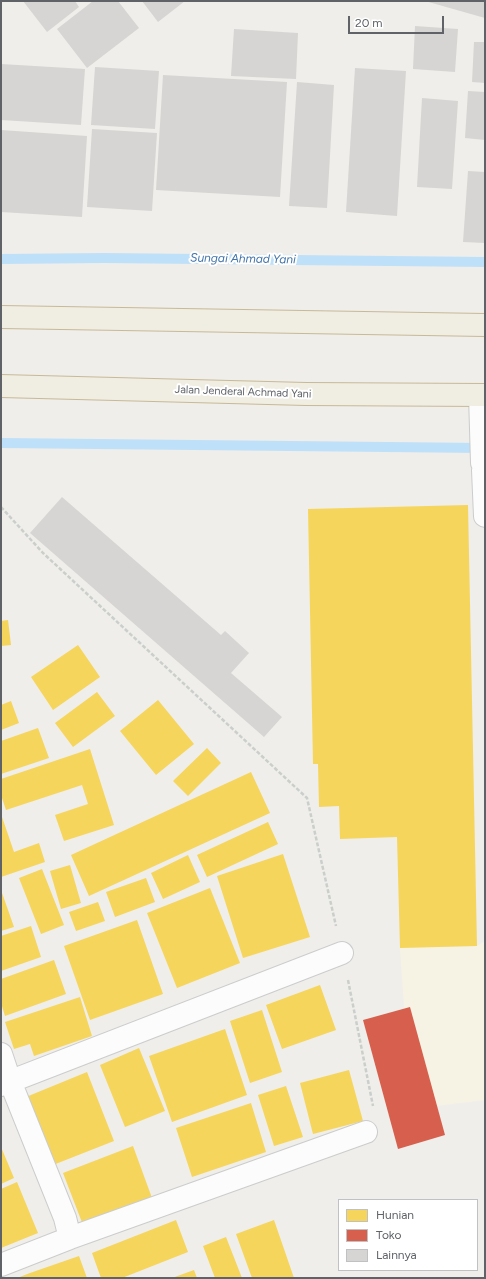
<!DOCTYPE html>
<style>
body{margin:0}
#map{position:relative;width:486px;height:1279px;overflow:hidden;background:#efeeea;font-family:Figtree,sans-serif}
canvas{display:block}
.frame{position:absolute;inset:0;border:2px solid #5f6368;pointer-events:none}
.legend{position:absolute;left:338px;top:1199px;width:140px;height:72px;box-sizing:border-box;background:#fff;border:1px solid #bfc1c3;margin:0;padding:5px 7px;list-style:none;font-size:12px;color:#5f6368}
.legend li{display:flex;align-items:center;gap:8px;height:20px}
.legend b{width:20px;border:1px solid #bfc1c3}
.scale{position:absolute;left:348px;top:16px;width:96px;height:18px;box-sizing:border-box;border:2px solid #5f6368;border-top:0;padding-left:5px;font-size:12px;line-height:14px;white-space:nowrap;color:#5f6368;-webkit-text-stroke:3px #fff;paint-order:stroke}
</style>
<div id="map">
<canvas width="486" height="1279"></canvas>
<div class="frame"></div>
<ul class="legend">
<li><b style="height:11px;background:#f6d55c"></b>Hunian</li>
<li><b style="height:11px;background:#d6604d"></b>Toko</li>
<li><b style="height:11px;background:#d6d5d3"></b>Lainnya</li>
</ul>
<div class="scale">20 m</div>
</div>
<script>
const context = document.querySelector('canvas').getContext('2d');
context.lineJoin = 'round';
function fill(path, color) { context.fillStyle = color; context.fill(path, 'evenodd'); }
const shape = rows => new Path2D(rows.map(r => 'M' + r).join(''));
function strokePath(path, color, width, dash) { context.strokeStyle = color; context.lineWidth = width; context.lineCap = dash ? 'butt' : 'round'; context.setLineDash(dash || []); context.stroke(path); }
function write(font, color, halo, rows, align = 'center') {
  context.font = font + ' Figtree,sans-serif'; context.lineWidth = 4; context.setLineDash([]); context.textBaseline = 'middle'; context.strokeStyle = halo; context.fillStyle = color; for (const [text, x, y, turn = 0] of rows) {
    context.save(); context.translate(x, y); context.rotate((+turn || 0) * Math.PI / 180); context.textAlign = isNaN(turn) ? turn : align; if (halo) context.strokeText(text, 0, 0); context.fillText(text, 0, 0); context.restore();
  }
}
const commercial = shape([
 [485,941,485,1100,411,1109,400,948,477,946]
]);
const homes = shape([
 [468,505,477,946,400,948,397,837,340,839,339,806,319,807,318,764,313,764,308,509],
 [8,620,11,645,1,646,1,621],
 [78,645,100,677,53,710,31,677],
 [97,692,115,716,73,747,55,723],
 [158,700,194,744,156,775,120,731],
 [11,701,19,723,1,730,1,705],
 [38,728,49,758,1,774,1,741],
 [207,748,221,763,188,796,173,781],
 [90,749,114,825,64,841,55,815,88,804,82,785,6,810,1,795,1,779],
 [251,772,270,813,89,896,71,855],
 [1,814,14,852,39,843,45,862,1,877],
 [268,822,278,844,207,877,197,855],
 [283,854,310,937,243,958,217,876],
 [188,855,200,882,163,899,151,873],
 [70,865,81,903,61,909,50,871],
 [42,869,64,925,41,934,19,878],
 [146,878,155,902,115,917,106,892],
 [210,888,240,963,177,988,147,913],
 [1,890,14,927,1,931],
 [98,902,105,921,76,931,69,912],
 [137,920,163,994,90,1020,64,946],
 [31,926,41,957,1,971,1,936],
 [54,960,66,994,5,1016,1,1003,1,979],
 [320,985,336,1030,282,1049,266,1005],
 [80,997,92,1036,34,1056,30,1044,14,1049,5,1022],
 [262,1010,282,1072,250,1083,230,1021],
 [225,1029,247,1095,172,1122,149,1056],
 [139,1048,165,1111,125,1127,100,1065],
 [349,1070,363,1121,313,1134,300,1083],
 [87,1072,114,1141,53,1165,26,1097],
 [286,1086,303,1137,274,1146,258,1095],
 [251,1103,266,1152,192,1177,176,1128],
 [133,1146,152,1198,83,1225,63,1173],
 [1,1147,14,1178,1,1184],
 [17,1182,38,1233,1,1248,1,1189],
 [176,1220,188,1252,122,1278,101,1278,92,1253],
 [274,1220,294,1278,252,1278,236,1234],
 [226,1237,242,1278,215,1278,203,1246],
 [79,1256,87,1278,17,1278,30,1273],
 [194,1270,197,1278,172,1278]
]);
const shops = shape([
 [410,1007,445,1135,398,1149,363,1020]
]);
const stream = shape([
 [1,259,104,258,485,262],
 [1,443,483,448]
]);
const building = shape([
 [23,1,75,1,79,7,47,32],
 [93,1,118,1,139,28,87,68,57,29],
 [142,1,185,1,158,22],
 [425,1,485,1,485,18],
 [415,26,458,29,455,72,413,69],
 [234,29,298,33,296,79,231,76],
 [474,42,485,42,485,83,472,82],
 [1,64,85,69,81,125,1,120],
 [95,67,159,71,155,129,91,125],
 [355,68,406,71,397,216,346,212],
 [163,75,287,82,280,197,156,190],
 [297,82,334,85,327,208,289,206],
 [468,91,485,92,485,140,465,138],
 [422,98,458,101,452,189,417,187],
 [92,129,157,133,152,211,87,207],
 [1,130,87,136,82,217,1,212],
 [468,171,485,172,485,243,463,242],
 [62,497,221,635,225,631,249,653,231,673,282,717,264,737,30,533]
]);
const path = shape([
 [1,507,43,553,307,798,336,926],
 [348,980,373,1106]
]);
const minor = shape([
 [480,395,482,463],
 [483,470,485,516],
 [1,1054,10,1081,65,1218,70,1238,1,1265],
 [1,1085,342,953],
 [70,1238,366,1132]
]);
const highway = shape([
 [1,317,485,325],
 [1,386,306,394,485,395]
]);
const streetNames = [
 ["Jalan Jenderal Achmad Yani",243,392,2]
];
const waterNames = [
 ["Sungai Ahmad Yani",243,259,1]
];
fill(commercial, '#f7f3e4');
fill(homes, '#f6d55c');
fill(shops, '#d6604d');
strokePath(stream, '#bfe0f9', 10);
fill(building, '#d6d5d3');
strokePath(minor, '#cbcccc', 24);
strokePath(highway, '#c8b996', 24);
strokePath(path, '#cacfcc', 2.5, [4, 2]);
strokePath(minor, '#fdfcfc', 22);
strokePath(highway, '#f0ede3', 22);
write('11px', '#5f6368', '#fff', streetNames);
write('italic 12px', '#4174aa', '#fff', waterNames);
</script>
